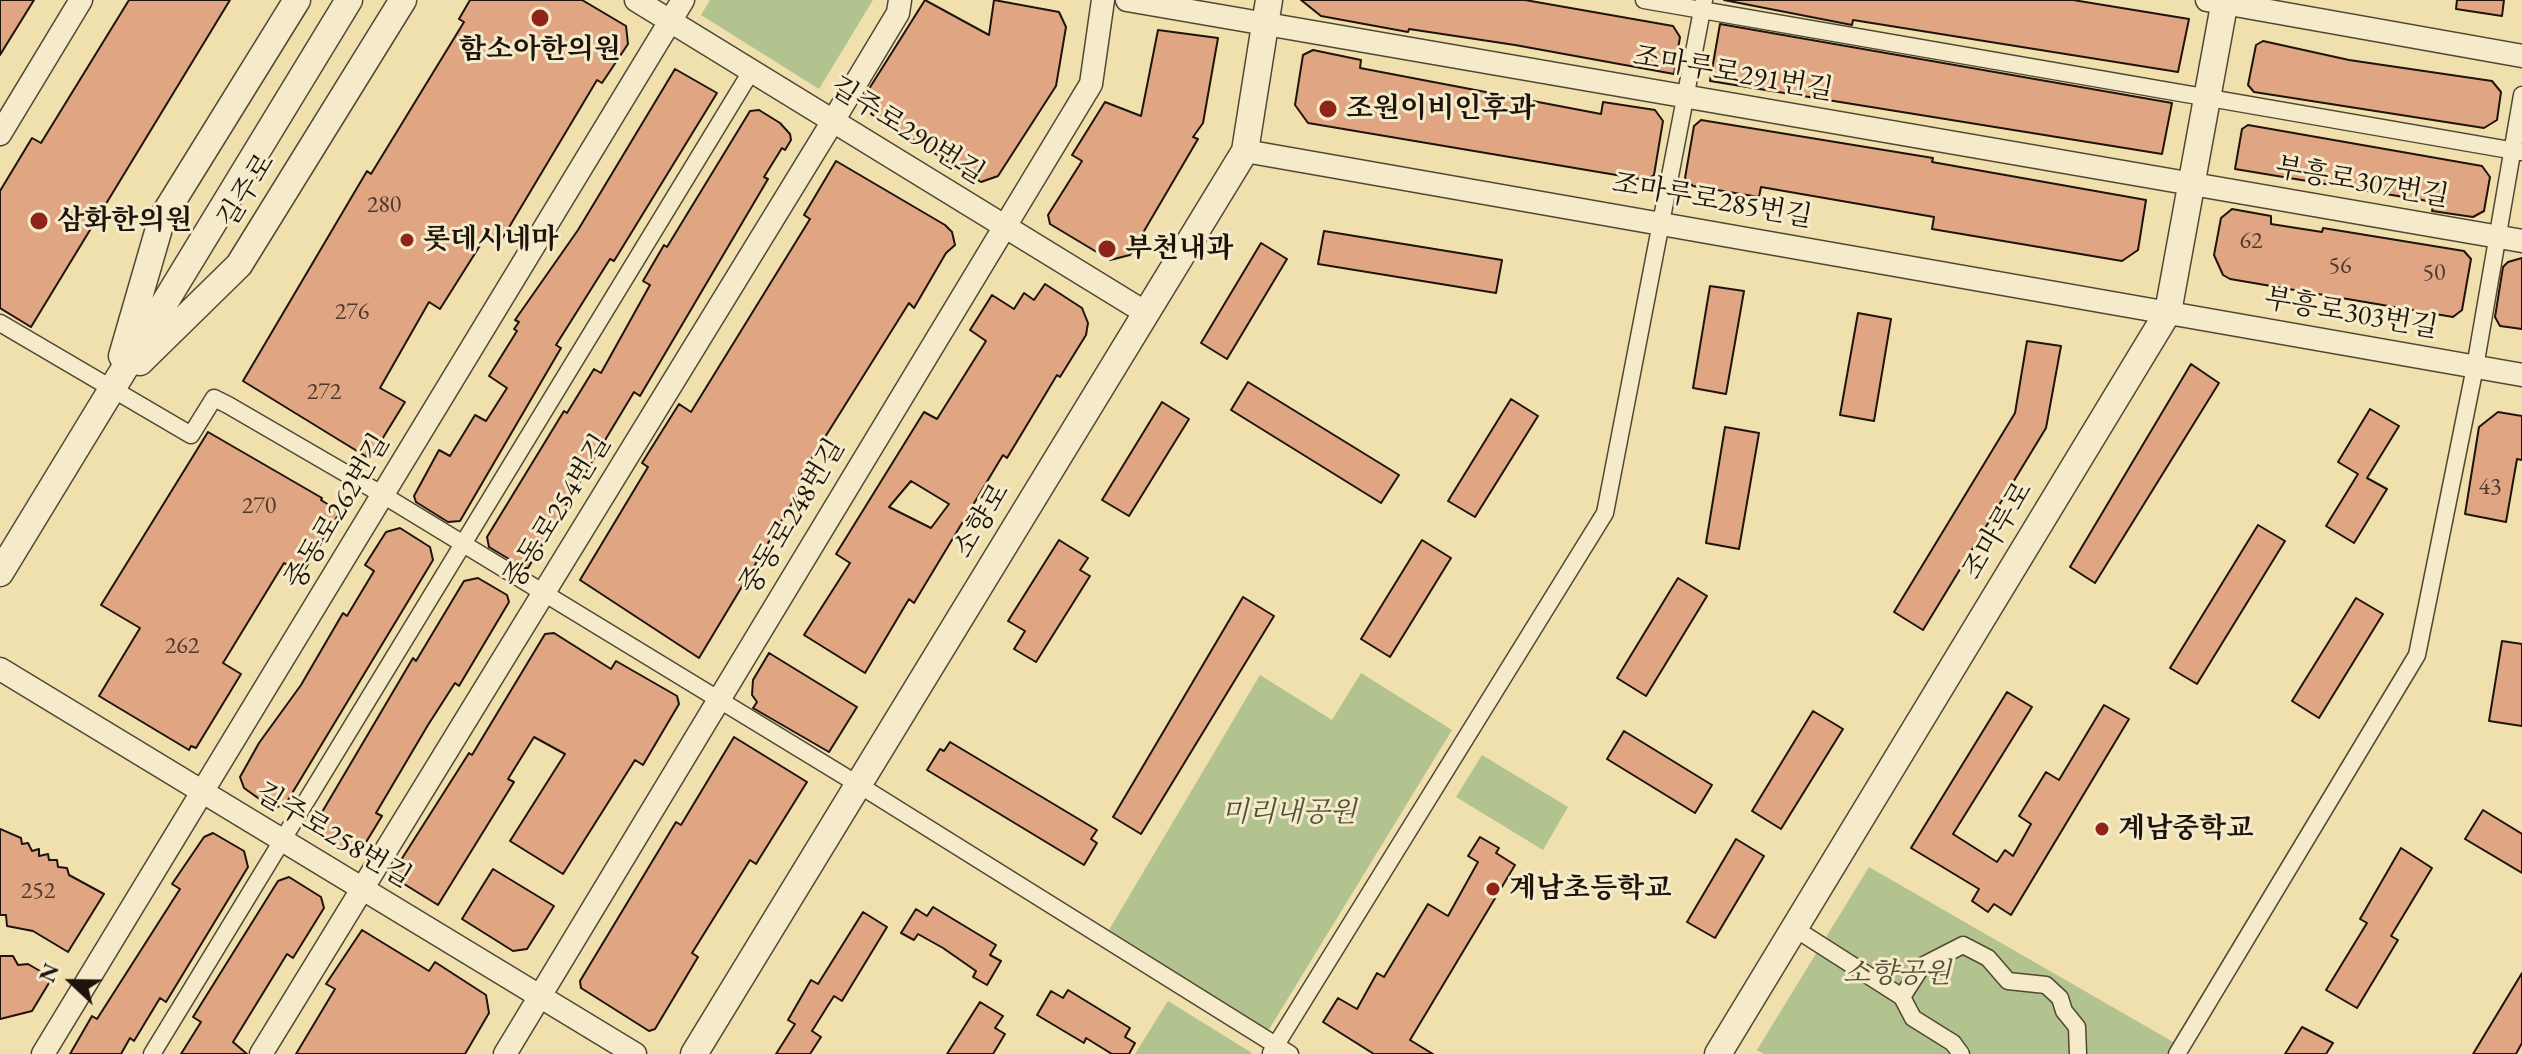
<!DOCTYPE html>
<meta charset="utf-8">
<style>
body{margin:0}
#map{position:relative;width:2522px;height:1054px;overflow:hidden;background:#efe0ae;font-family:"EB Garamond",serif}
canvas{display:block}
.north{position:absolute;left:32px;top:942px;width:80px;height:80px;-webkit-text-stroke:6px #f5ebca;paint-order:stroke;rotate:292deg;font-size:22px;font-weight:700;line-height:32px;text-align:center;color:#1e140c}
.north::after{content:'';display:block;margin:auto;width:28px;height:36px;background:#1e140c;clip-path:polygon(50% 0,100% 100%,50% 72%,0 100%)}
</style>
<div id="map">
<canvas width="2522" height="1054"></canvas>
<div class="north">N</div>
</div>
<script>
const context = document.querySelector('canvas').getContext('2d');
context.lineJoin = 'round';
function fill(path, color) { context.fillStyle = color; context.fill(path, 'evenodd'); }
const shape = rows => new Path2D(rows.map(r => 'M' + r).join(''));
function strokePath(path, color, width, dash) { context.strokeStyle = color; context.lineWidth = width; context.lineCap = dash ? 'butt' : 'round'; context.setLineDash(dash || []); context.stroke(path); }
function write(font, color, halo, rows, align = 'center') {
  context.font = font + ' "EB Garamond","Noto Serif KR",serif'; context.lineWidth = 6; context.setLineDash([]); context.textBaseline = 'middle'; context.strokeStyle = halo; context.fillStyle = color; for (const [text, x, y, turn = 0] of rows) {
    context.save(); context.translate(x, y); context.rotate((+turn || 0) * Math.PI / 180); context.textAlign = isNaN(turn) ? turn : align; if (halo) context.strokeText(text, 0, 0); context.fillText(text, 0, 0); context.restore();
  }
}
const green = shape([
 [710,0,873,0,819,89,701,15],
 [1361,673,1452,730,1268,1031,1109,930,1260,675,1332,720],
 [1482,755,1568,807,1543,850,1456,797],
 [1869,867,2175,1043,2168,1054,1764,1054,1757,1050],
 [1168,1001,1252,1053,1251,1054,1135,1054]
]);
const building = shape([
 [0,0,34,0,0,55,0,0],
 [129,0,230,0,31,327,0,308,0,191,32,138,41,143,129,0],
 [470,0,582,0,626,26,628,44,602,83,597,80,499,244,486,236,440,309,429,302,380,388,405,402,370,459,243,381,367,171,371,174,464,22,459,19,470,0],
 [925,0,989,35,994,0,1059,12,1066,27,1056,86,998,176,981,182,871,114,875,108,862,100,925,0],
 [1301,0,1525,0,1673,26,1680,37,1674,74,1515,45,1409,29,1408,32,1321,16,1301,0],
 [1724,0,2073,0,2189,19,2178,72,1853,20,1852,25,1724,0],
 [2457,0,2504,0,2502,16,2456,9,2457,0],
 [1720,24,2172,103,2162,154,1710,81,1720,24],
 [1158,30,1218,38,1203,123,1193,137,1198,139,1130,255,1110,260,1050,224,1048,215,1082,161,1072,155,1105,102,1141,116,1158,30],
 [2263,41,2349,60,2492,81,2501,92,2497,120,2484,128,2254,92,2248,85,2256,45,2263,41],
 [1313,50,1361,60,1360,68,1601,114,1603,102,1655,110,1663,121,1654,175,1646,180,1308,123,1295,105,1303,55,1313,50],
 [675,69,717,93,614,261,610,259,556,345,561,348,460,521,448,522,416,502,414,496,439,450,450,456,475,415,486,421,507,388,489,376,517,331,514,329,519,322,515,320,578,230,675,69],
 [759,110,780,123,790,134,791,140,785,150,782,148,764,177,768,179,640,396,634,392,528,568,524,568,489,547,487,537,564,411,567,413,594,369,601,373,650,285,643,281,664,245,667,247,750,111,759,110],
 [1701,120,1933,158,1932,162,2146,200,2138,250,2122,261,1932,229,1934,217,1761,187,1759,197,1693,186,1685,178,1694,126,1701,120],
 [2248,125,2482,166,2490,177,2484,211,2473,217,2432,211,2434,202,2235,169,2242,129,2248,125],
 [836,161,945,225,952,232,955,245,946,253,914,308,909,303,800,477,806,480,699,658,580,580,648,467,642,463,679,404,691,412,810,219,804,215,836,161],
 [2232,209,2271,216,2271,224,2322,232,2323,228,2464,251,2471,259,2462,310,2453,317,2230,279,2223,275,2214,255,2221,218,2232,209],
 [1324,231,1502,260,1496,293,1318,264,1324,231],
 [1261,243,1287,259,1227,359,1201,343,1261,243],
 [2522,258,2522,329,2500,326,2495,317,2503,267,2508,262,2522,258],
 [1045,284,1082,308,1088,323,1086,335,1060,377,1057,375,1007,458,1003,455,914,603,909,599,865,673,804,635,850,563,836,554,924,412,937,419,986,341,970,330,992,295,1014,309,1024,293,1034,300,1045,284],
 [911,481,949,504,931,528,889,507,911,481],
 [1710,286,1744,291,1726,394,1693,388,1710,286],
 [1858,313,1891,319,1874,421,1840,415,1858,313],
 [2027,341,2061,346,2046,428,1923,630,1894,612,2015,413,2027,341],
 [2191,364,2219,383,2095,583,2070,567,2191,364],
 [1248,382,1399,475,1381,503,1231,410,1248,382],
 [1511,399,1538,416,1475,517,1448,501,1511,399],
 [1162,402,1189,419,1129,516,1102,500,1162,402],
 [2370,409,2399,426,2367,478,2387,489,2354,543,2326,526,2358,474,2338,462,2370,409],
 [2498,412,2522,416,2522,460,2517,459,2506,522,2465,514,2479,427,2498,412],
 [1725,427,1759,433,1739,549,1706,543,1725,427],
 [208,432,322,498,321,500,340,512,302,574,284,563,223,663,241,674,196,748,191,746,189,750,99,696,140,628,101,605,208,432],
 [2258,525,2285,541,2197,684,2170,668,2258,525],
 [400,528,430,547,433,560,285,805,272,808,244,788,240,777,259,743,301,685,343,613,347,616,374,571,365,565,386,532,400,528],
 [1059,540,1088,558,1080,570,1090,576,1036,662,1014,649,1025,631,1008,621,1059,540],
 [1422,540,1451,558,1390,657,1361,639,1422,540],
 [478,578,507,595,509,602,459,686,455,683,428,725,376,813,382,816,360,852,352,854,318,835,315,824,413,658,416,661,464,581,478,578],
 [1678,578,1707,596,1646,696,1617,678,1678,578],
 [1243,597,1274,616,1141,834,1113,817,1243,597],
 [2356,598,2383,614,2319,718,2292,701,2356,598],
 [554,633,611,669,616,661,677,696,679,704,643,765,635,760,563,874,510,841,565,754,534,737,508,779,514,782,438,905,396,879,394,871,469,753,472,755,545,634,554,633],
 [2502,641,2522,644,2522,726,2489,721,2502,641],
 [769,653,857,707,829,752,753,708,757,702,752,695,753,680,769,653],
 [2007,692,2032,707,1953,834,1997,862,2005,850,2013,856,2031,824,2019,816,2046,772,2059,780,2104,705,2129,719,2011,915,1994,904,1988,912,1972,901,1979,889,1911,848,2007,692],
 [1813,711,1843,729,1781,829,1752,811,1813,711],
 [1624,731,1712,785,1695,813,1607,759,1624,731],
 [734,737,807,782,756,864,750,860,692,953,698,957,655,1029,649,1031,581,988,580,981,676,822,681,825,734,737],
 [950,742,1097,830,1091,839,1097,843,1084,865,927,770,940,749,944,751,950,742],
 [2483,810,2522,834,2522,873,2465,839,2483,810],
 [0,829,21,838,22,844,28,843,32,851,39,849,39,856,48,854,49,860,57,860,58,867,67,868,69,875,104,894,68,952,33,931,7,926,6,915,0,915,0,829],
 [213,833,244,851,248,867,166,1002,160,998,134,1041,130,1038,121,1054,70,1054,92,1016,97,1019,180,889,172,884,204,837,213,833],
 [1480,837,1499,848,1496,853,1515,865,1410,1040,1433,1054,1374,1054,1323,1022,1338,998,1357,1009,1377,973,1384,977,1428,904,1448,916,1478,862,1468,856,1480,837],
 [1736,839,1764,856,1715,938,1687,922,1736,839],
 [2401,848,2432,868,2391,936,2398,940,2357,1008,2326,990,2367,923,2360,919,2401,848],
 [493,869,554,906,527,949,513,951,462,919,493,869],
 [289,877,321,897,324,908,293,958,287,954,233,1042,247,1054,181,1054,201,1022,193,1017,278,881,289,877],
 [933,907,996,945,990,955,1001,961,987,985,973,977,976,971,943,948,918,934,914,940,901,933,916,909,927,916,933,907],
 [863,912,887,927,842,1001,834,996,827,1007,812,1031,821,1037,810,1054,776,1054,795,1024,788,1020,811,980,818,984,863,912],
 [362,930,429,971,435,962,486,995,489,1013,465,1054,296,1054,335,989,326,984,362,930],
 [0,956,13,956,18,965,28,964,52,978,32,1011,0,1019,0,956],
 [2522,973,2522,1043,2516,1054,2473,1054,2522,973],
 [1068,990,1130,1028,1125,1037,1135,1043,1129,1054,1112,1054,1086,1038,1084,1043,1037,1015,1051,991,1063,998,1068,990],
 [980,1002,1003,1016,995,1028,1005,1034,993,1054,947,1054,980,1002],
 [2302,1027,2333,1043,2326,1054,2285,1054,2302,1027]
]);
const pedestrian = shape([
 [1644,0,2521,152],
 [0,323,191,435,214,398,228,405,383,495,859,785,1290,1054],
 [1794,928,1902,997,1913,1018,1953,1043,1961,1054],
 [1902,997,1922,966,1963,945,1988,958,2008,981,2046,985,2060,998,2064,1011,2077,1027,2078,1054],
 [1271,1053,1605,513,1704,0],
 [152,1054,752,70],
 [2177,1054,2417,655,2475,367,2522,95]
]);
const minor = shape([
 [636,0,1146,313],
 [1127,0,2522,241],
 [2207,0,2522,56],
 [0,134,81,0],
 [1245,151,2522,375],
 [0,669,635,1054],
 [43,1054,683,0],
 [261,1054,833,121,898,13,900,0],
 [505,1054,1091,84,1103,0]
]);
const tertiary = shape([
 [122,356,162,218,297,0],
 [140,362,239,265,403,0],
 [0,573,349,0],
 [694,1054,1245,151,1269,0],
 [1718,1054,2168,312,2225,0]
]);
const markers = [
 [540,18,10,"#8f2418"],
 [1328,109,10,"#8f2418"],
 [39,221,10,"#8f2418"],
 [407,240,8,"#8f2418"],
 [1107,249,10,"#8f2418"],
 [2102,829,8,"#8f2418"],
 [1493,889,8,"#8f2418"]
];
const numberNames = [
 ["280",384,205],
 ["62",2251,241],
 ["56",2340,266],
 ["50",2434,273],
 ["276",352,312],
 ["272",324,392],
 ["43",2490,487],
 ["270",259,506],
 ["262",182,646],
 ["252",38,891]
];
const poiNames = [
 ["함소아한의원",540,50,"center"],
 ["조원이비인후과",1346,109],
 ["삼화한의원",57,221],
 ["롯데시네마",423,240],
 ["부천내과",1125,249],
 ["계남중학교",2118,829],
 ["계남초등학교",1509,889]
];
const streetNames = [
 ["조마루로291번길",1733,74,10],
 ["길주로290번길",907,131,32],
 ["부흥로307번길",2362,183,10],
 ["길주로",247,191,-58],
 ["조마루로285번길",1712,201,10],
 ["부흥로303번길",2351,314,10],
 ["중동로262번길",338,512,-59],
 ["중동로254번길",558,512,-58],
 ["중동로248번길",793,517,-59],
 ["소향로",982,521,-59],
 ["조마루로",1998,531,-59],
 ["길주로258번길",333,836,31]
];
const parkNames = [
 ["미리내공원",1289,813],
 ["소향공원",1897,974]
];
fill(green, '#b2c38f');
fill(building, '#e0a684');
strokePath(building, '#1e140c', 2);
strokePath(pedestrian, '#524734', 19);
strokePath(minor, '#524734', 25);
strokePath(tertiary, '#524734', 29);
strokePath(pedestrian, '#f5ebca', 16);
strokePath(minor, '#f5ebca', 22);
strokePath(tertiary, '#f5ebca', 26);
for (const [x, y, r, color] of markers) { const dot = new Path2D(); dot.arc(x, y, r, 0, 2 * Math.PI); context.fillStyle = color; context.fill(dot); strokePath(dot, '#f5ebca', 3); }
write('24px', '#4e382a', null, numberNames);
write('bold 28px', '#1e140c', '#f5ebca', poiNames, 'left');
write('28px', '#1e140c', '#f5ebca', streetNames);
write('italic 28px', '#52513a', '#f5ebca', parkNames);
</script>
